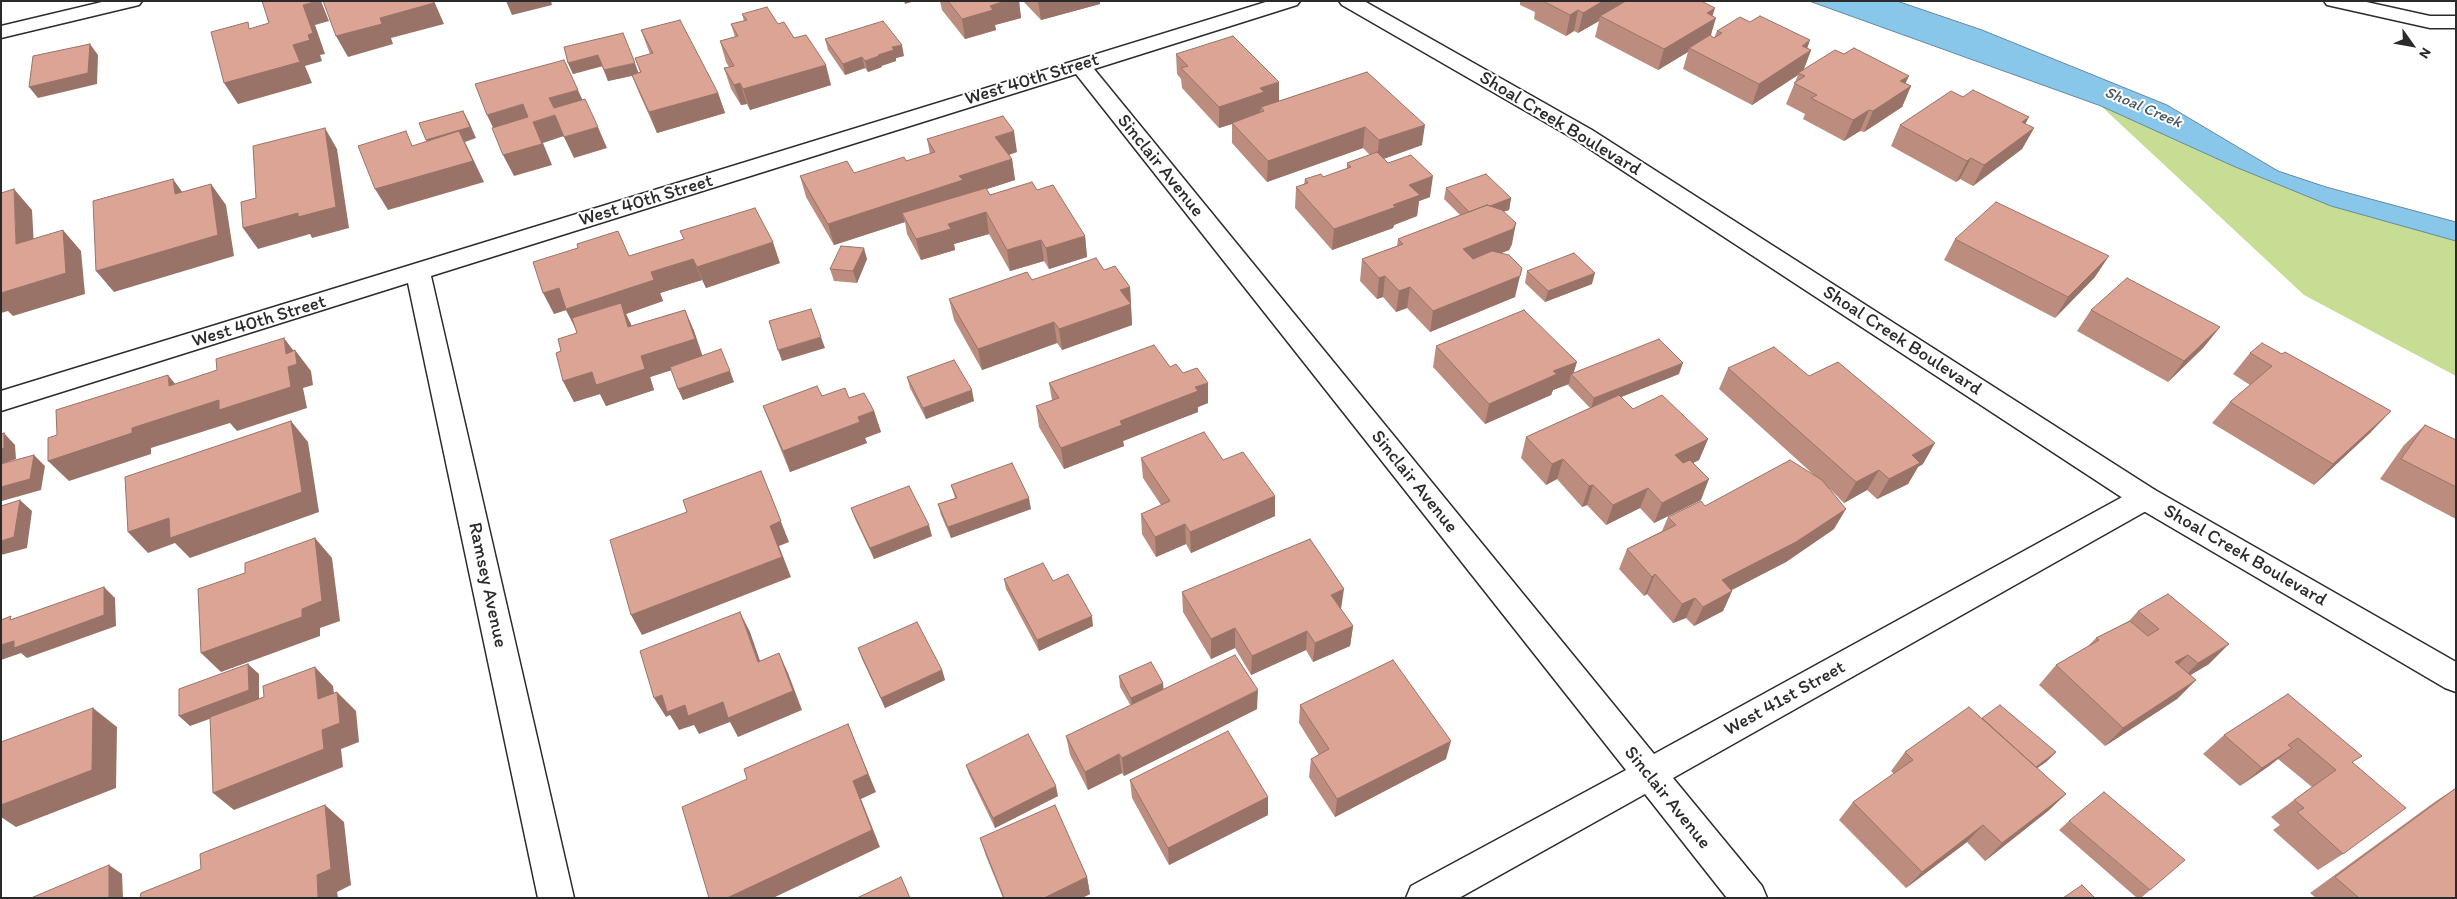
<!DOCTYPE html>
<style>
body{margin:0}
#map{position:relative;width:2457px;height:899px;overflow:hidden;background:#fff;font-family:Itim,sans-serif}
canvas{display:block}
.frame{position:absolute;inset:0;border:2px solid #2b2b2b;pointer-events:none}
.north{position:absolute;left:2387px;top:20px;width:50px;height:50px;-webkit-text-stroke:4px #fff;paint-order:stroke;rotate:122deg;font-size:14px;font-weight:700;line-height:20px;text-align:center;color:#2b2b2b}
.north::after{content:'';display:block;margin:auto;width:18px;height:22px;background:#2b2b2b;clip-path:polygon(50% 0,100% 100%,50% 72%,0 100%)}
</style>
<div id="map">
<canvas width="2457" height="899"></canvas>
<div class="frame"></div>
<div class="north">N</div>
</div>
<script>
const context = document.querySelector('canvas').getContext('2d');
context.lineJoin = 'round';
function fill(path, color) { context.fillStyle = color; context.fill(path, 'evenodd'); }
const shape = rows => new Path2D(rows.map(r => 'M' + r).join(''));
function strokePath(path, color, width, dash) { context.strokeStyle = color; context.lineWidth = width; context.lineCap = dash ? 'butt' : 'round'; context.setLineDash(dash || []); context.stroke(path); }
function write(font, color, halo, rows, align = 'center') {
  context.font = font + ' Itim,sans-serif'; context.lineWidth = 4; context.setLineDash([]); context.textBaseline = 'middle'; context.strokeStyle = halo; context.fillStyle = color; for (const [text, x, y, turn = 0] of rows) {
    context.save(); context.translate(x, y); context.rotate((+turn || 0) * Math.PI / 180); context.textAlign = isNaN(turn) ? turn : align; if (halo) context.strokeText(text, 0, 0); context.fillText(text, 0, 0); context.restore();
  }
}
const green = shape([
 [2101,106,2233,166,2331,206,2456,241,2456,376,2304,295]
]);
const water = shape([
 [1809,1,1897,1,1982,30,2167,105,2278,171,2326,187,2456,222,2456,241,2331,206,2233,166,2101,106,1809,1]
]);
const minor = shape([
 [106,1,142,1,139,5,1,38,1,26,106,1],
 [1269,1,1300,1,1297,5,1094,69,1654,754,2135,490,2145,487,2155,490,2159,498,2155,506,1673,778,1762,886,1767,898,1727,898,1645,794,1459,898,1406,898,1411,886,1626,770,1076,74,431,276,574,898,538,898,408,283,1,411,1,391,1269,1],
 [2324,1,2362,1,2430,16,2456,16,2456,28,2430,28,2327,5,2324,1]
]);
const tertiary = shape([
 [1339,1,1364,1,1592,130,2155,490,2456,662,2456,692,2445,688,2135,506,1576,140,1342,5,1339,1]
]);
const wall = shape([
 [940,1,1019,1,1021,18,995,25,996,30,965,39,942,10],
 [1023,1,1102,1,1100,2,1100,4,1041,20],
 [1520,1,1624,1,1624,2,1713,16,1711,36,1714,38,1717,31,1807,48,1811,50,1804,69,1905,83,1911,86,1902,107,1864,132,1860,131,1844,141,1803,119,1805,114,1786,104,1798,75,1752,105,1683,69,1688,52,1658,70,1595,37,1599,21,1578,33,1574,31,1566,36,1534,19,1535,12,1520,5],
 [742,14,778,24,794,38,831,85,750,110,747,104,741,105,731,89,724,68,729,67,726,62,720,41,735,37,731,24,744,21],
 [641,30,718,93,725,113,657,133,640,95,632,76,608,81,602,66,573,74,568,63,564,47,639,73,640,72,635,58,650,54],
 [825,39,904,56,896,58,896,61,881,66,882,67,868,72,865,68,845,75,828,50],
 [1176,54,1279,101,1367,72,1422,145,1384,159,1430,197,1419,201,1417,216,1394,225,1393,228,1332,250,1295,208,1296,187,1304,184,1305,179,1323,177,1347,169,1347,163,1370,155,1363,148,1267,182,1232,143,1232,124,1219,128,1182,88,1181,79,1177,74],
 [1963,97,2034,128,2022,149,1973,186,1960,179,1956,182,1891,146,1900,125],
 [927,139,1017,152,1009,155,1012,159,1015,180,986,189,990,195,1037,190,1085,236,1087,257,1049,269,1044,261,1010,271,989,234,954,244,955,250,921,260,907,234,905,222,834,245,806,197,800,176,854,173,906,161,930,154],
 [1446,188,1511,198,1509,210,1504,211,1512,244,1509,250,1501,253,1515,297,1430,332,1407,308,1396,312,1383,297,1377,299,1360,281,1362,259,1397,246,1398,239,1460,215,1444,199],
 [1955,239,2095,277,2055,318,1944,260],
 [629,256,780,263,706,288,702,280,660,293,663,301,626,314,631,326,685,310,694,331,702,356,734,382,683,400,671,370,650,377,654,390,606,406,600,394,574,402,563,381,561,351,577,333,575,328,566,310,554,314],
 [867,259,857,283,834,281,830,269],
 [1104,270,1130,287,1132,325,1062,350,1057,343,982,370,954,320,949,299,1032,280],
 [1527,271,1592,284,1545,302,1525,283],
 [2091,310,2220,327,2203,348,2168,382,2077,331],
 [1436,346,1574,373,1679,374,1621,397,1633,409,1708,439,1699,460,1693,463,1701,500,1654,523,1640,508,1606,525,1587,505,1582,507,1557,479,1546,485,1521,458,1526,437,1590,408,1568,385,1569,384,1553,390,1551,395,1485,424,1433,367],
 [2250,353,2282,354,2371,432,2314,485,2212,423,2230,402,2250,385,2233,374],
 [1170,367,1183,373,1208,403,1198,407,1198,412,1123,441,1124,446,1064,469,1039,427,1036,406,1052,400,1049,383],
 [1728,368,1809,376,1923,464,1918,467,1908,484,1877,499,1867,490,1844,503,1830,489,1834,529,1786,562,1732,590,1732,591,1723,611,1694,626,1686,618,1673,623,1647,594,1644,596,1619,569,1627,549,1662,531,1668,517,1814,475,1719,389],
 [907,377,974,401,926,419,910,388],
 [822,396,849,398,874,411,881,432,865,438,867,443,790,472,771,426,763,406],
 [2425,425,2456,440,2456,519,2380,479,2404,445],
 [1141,458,1223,460,1275,496,1275,516,1191,553,1186,544,1156,557,1142,534,1141,514,1161,505,1143,478],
 [951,485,1031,509,951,538,941,515,938,504,955,498],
 [851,508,932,536,874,559,855,519],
 [1004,579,1053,581,1093,626,1039,651,1006,589],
 [1182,592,1341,609,1353,626,1350,646,1313,662,1306,650,1251,675,1235,648,1211,659,1183,612],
 [2138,611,2209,664,2190,675,2196,680,2177,699,2105,746,2039,685,2056,665,2087,647,2096,638,2129,621],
 [858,648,942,670,945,680,885,708,862,659],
 [1119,676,1164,690,1257,709,1124,776,1122,773,1088,790,1070,755,1066,736,1131,706,1120,687],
 [2288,694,2353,763,2343,854,2318,870,2273,830,2280,825,2271,817,2294,800,2312,787,2278,759,2269,766,2240,786,2203,754,2224,735],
 [1300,705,1446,759,1335,817,1309,777,1311,759,1319,755,1299,723],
 [1982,718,2056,752,2046,762,2037,768,2066,794,2048,811,1985,861,1967,842,1906,888,1839,820,1853,802,1894,774,1891,771,1905,752],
 [966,765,1058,796,995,828,969,774],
 [1130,780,1268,797,1268,815,1169,865,1132,798],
 [2456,788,2456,898,2316,898,2310,893,2436,801],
 [2069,821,2150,890,2141,898,2137,898,2059,830],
 [980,838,1087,877,1090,894,1082,898,1003,898,986,856]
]);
const shadedWall = shape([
 [317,1,321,1,329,21,315,25,325,54,320,55,322,61,305,66,312,83,238,104,224,83,293,45,308,35,303,5],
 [434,1,444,24,391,38,393,44,348,57,336,36,380,18],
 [506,1,551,1,552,5,512,15],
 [904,1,915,1,905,4],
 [1005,1,1019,1,1021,18,995,25,996,30,965,39,962,19,990,6],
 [1038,1,1102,1,1100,2,1100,4,1041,20],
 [1603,1,1624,1,1623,7,1600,16,1599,21,1578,33,1583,13],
 [1715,8,1711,21,1716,18,1710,38,1689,48,1688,52,1658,70,1664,49,1707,13],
 [1578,10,1574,31,1566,36,1570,15],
 [1810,40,1805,55,1811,50,1803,71,1798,73,1798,75,1752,105,1759,84,1802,46],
 [90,44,98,55,97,84,38,98,29,87],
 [902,45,904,56,896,58,896,61,881,66,882,67,868,72,865,61,892,47],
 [598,55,603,66,573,74,568,63],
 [862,57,865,68,845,75,843,64],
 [635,63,639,74,608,81,604,70],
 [826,65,831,85,750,110,743,89],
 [1909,76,1901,93,1911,86,1902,107,1864,132,1873,111,1900,81],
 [1279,82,1279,103,1261,107,1260,114,1232,123,1232,124,1219,128,1219,107,1260,88],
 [740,83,747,104,741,105,734,85],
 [578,90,587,110,559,119,549,98],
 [718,93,725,113,657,133,649,112],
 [523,104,532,125,497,136,487,115],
 [1869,110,1860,131,1844,141,1853,120],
 [463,111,469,122,476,138,465,142,484,182,388,210,375,189,432,151,426,140],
 [555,115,564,136,543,143,552,165,514,176,503,155,533,122],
 [2029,117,2018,138,2022,122],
 [1425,125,1422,145,1377,161,1379,140],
 [598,127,607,148,574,158,564,137],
 [1365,127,1363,148,1267,182,1268,161],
 [325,128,337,149,349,228,312,238,310,234,258,249,243,228],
 [2034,128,2022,149,1973,186,1984,165],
 [1014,131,1017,152,998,158,995,137],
 [1971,158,1960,179,1956,182,1967,161],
 [1012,159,1015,180,966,196,902,213,905,222,834,245,828,224,959,176],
 [1433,176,1430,197,1419,201,1417,216,1394,225,1393,228,1332,250,1334,229,1393,205,1409,185],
 [173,179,188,200,175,194],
 [211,184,226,205,234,256,114,292,96,271],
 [14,189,32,210,35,265,16,244],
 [1511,198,1509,210,1468,224,1470,213],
 [986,212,989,234,954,244,955,250,921,260,916,239,948,224],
 [1516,223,1512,244,1509,250,1459,270,1463,249],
 [63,230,81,251,85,294,13,316,8,311,1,313,1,293],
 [1085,236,1087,257,1049,269,1046,248],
 [1041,240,1044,261,1010,271,1007,250],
 [773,242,780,263,706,288,697,267],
 [864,248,867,259,857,283,853,271],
 [2109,256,2095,277,2055,318,2068,297],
 [693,259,702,280,660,293,663,301,626,314,631,324,638,348,577,330,566,310,554,314,543,293,559,288,651,272],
 [1522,268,1515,297,1430,332,1433,311],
 [1595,273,1592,284,1545,302,1548,291],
 [1385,276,1383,297,1377,299,1379,278],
 [1130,287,1132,325,1062,350,1059,329,1120,290],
 [1410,287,1407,308,1396,312,1399,291],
 [685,310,694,331,704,360,650,377,654,390,606,406,600,394,574,402,563,381,641,356],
 [1054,322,1057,343,982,370,978,349],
 [2220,327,2203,348,2168,382,2184,361],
 [821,337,825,348,782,361,778,350],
 [284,338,296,354,295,350,311,371,313,385,303,388,307,408,237,431,230,423,151,448,151,454,69,481,48,461,288,367],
 [1577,362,1573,375,1571,374,1569,384,1553,390,1551,395,1485,424,1489,404,1553,371],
 [1683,363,1679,374,1591,409,1594,398],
 [730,371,734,382,683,400,678,389],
 [168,375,185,396,169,386],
 [1208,383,1208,403,1198,407,1198,412,1123,441,1124,446,1064,469,1061,448,1195,387],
 [972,390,974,401,926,419,923,408],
 [874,411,881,432,865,438,867,443,790,472,783,451,858,417],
 [2391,411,2371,432,2314,485,2333,464],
 [291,421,308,442,319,512,190,558,175,543,148,553,128,532],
 [4,433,15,445,16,459,1,464,1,449],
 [1708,439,1699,460,1667,476,1675,455],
 [1935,443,1923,464,1918,467,1908,484,1877,499,1889,479,1912,455],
 [34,455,45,466,41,490,2,501,1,500,1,487],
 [1563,459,1557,479,1546,485,1552,464],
 [1879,470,1867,490,1844,503,1856,482],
 [761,471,789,542,779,546,791,577,642,635,631,615,770,526],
 [1709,479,1701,500,1654,523,1662,503],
 [1593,485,1587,505,1582,507,1589,486],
 [1648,488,1640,508,1606,525,1613,505],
 [1275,496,1275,516,1191,553,1190,532],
 [1029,498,1031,509,951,538,948,527],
 [20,500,32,511,27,548,1,555,1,541],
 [1846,509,1834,529,1786,562,1712,600,1722,580],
 [1185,524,1186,544,1156,557,1155,537],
 [929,525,932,536,874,559,870,548],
 [315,538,332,558,340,621,320,628,320,636,221,672,201,653],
 [1655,574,1647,594,1644,596,1652,577],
 [104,587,115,598,116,626,27,658,21,653,1,660,1,645],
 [1344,589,1341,609,1329,614,1331,595],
 [1732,591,1723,611,1694,626,1703,607],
 [1695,598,1686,618,1673,623,1682,604],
 [740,612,750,632,767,681,758,662],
 [1092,616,1093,626,1039,651,1037,640],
 [1353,626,1350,646,1313,662,1315,643],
 [1235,628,1235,648,1211,659,1211,639],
 [1307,631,1306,650,1251,675,1252,656],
 [2229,644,2209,664,2179,682,2198,663],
 [779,653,788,673,802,710,738,737,730,722,699,734,694,725,679,730,670,715,666,717,654,698,662,695,672,710],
 [2188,655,2169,674,2175,662],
 [248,664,259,674,259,701,190,726,179,716],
 [315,667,333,686,337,718,318,699],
 [942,670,945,680,885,708,881,698],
 [2196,680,2177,699,2105,746,2123,728],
 [1163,683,1164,694,1132,708,1131,698],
 [1258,690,1257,709,1124,776,1122,758],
 [337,692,356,711,359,742,341,749,343,767,234,810,213,793,322,730],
 [93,708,117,727,116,788,16,827,1,817,1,805],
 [848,724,876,792,861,799,880,847,773,898,727,898],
 [1451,741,1446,759,1335,817,1337,799],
 [2292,748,2269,766,2240,786,2262,768],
 [2056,752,2046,762,2022,779,2032,770],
 [1119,754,1122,773,1088,790,1085,772],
 [1056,786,1058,796,995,828,993,818],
 [2066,794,2048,811,1985,861,2002,843],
 [1268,797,1268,815,1169,865,1168,848],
 [325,805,344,822,351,885,337,892,338,898,318,898,317,875],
 [1983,825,1967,842,1906,888,1922,872],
 [109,865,122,874,123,898,109,898],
 [1087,877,1090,894,1082,898,1044,898]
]);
const building = shape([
 [262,1,317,1,303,5,313,33,308,35,310,40,293,45,300,62,224,83,211,32,248,22,249,29,269,23,262,1],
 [323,1,433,1,434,3,380,18,382,24,336,36,323,1],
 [948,1,1005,1,990,6,993,10,962,19,948,1],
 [1543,1,1603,1,1583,13,1578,10,1570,15,1543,1],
 [1626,1,1701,1,1715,8,1707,13,1716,18,1664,49,1600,16,1626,1],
 [767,7,778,24,784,22,794,38,806,35,826,65,743,89,740,83,734,85,724,68,734,66,720,41,738,36,731,24,747,20,742,14,767,7],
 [1760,16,1810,40,1802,46,1811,50,1759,84,1689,48,1710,35,1714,38,1722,33,1717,31,1740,17,1750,22,1760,16],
 [680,20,718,93,649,112,632,75,641,72,635,58,653,53,641,30,680,20],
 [883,21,902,45,892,47,894,50,878,55,879,56,865,61,862,57,843,64,825,39,883,21],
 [623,33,635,63,604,70,598,55,568,63,564,47,623,33],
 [1233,36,1279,82,1260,88,1264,92,1219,107,1181,68,1188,66,1176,54,1233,36],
 [90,44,88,73,29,87,33,56,90,44],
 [1854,48,1909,76,1900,81,1911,86,1873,111,1869,110,1853,120,1811,98,1817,95,1794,83,1805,76,1798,73,1835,50,1844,54,1854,48],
 [564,60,578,90,549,98,554,108,585,99,598,127,564,137,555,115,533,122,542,144,503,155,492,128,528,117,523,104,487,115,475,84,564,60],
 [1367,72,1425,125,1379,140,1365,127,1268,161,1232,123,1264,111,1261,107,1367,72],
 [1973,90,2029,117,2022,122,2034,128,1984,165,1971,158,1967,161,1900,125,1951,91,1963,97,1973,90],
 [463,111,470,127,426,140,419,123,463,111],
 [1003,116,1014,131,995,137,1012,159,959,176,963,180,828,224,800,176,847,161,854,173,904,157,906,161,935,152,927,139,1003,116],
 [325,128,336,207,298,217,298,213,243,228,241,202,256,198,253,146,325,128],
 [406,131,412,146,459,131,473,161,375,189,358,146,406,131],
 [1377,152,1388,163,1411,155,1433,176,1409,185,1420,195,1393,205,1396,207,1334,229,1296,187,1308,183,1305,179,1321,174,1323,177,1351,167,1347,163,1377,152],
 [1486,174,1511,198,1490,206,1487,205,1469,212,1446,188,1486,174],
 [173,179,175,194,211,184,218,235,96,271,93,201,173,179],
 [1032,182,1037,190,1053,185,1085,236,1046,248,1041,240,1007,250,986,212,948,224,951,229,916,239,902,213,986,188,990,195,1032,182],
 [14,189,16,244,63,230,66,273,1,293,1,193,14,189],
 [1996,202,2109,256,2068,297,1955,239,1996,202],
 [1487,205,1502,210,1516,223,1513,229,1463,249,1473,259,1492,251,1509,255,1522,268,1520,276,1433,311,1410,287,1399,291,1385,276,1379,278,1362,259,1403,244,1398,239,1487,205],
 [755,208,773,242,697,267,693,259,651,272,654,280,566,309,559,288,543,293,533,262,578,248,577,244,618,231,629,256,684,239,680,231,755,208],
 [841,246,864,248,853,271,830,269,841,246],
 [1574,253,1595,273,1548,291,1527,271,1574,253],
 [1096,258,1104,270,1115,266,1130,287,1120,290,1131,304,1059,329,1054,322,978,349,949,299,1027,272,1032,280,1096,258],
 [2127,278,2220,327,2184,361,2091,310,2127,278],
 [621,303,628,327,685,310,695,339,641,356,645,369,596,385,592,372,563,381,556,353,561,351,558,339,577,333,572,318,621,303],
 [811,309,821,337,778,350,769,321,811,309],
 [1524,310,1577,362,1553,371,1557,374,1489,404,1436,346,1524,310],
 [284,338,286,354,295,350,297,364,288,367,291,387,219,410,219,400,132,428,132,433,48,461,48,438,57,435,56,410,168,375,169,386,217,370,216,359,284,338],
 [1659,339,1683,363,1594,398,1571,374,1659,339],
 [2262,343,2282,354,2285,352,2391,411,2333,464,2230,402,2272,366,2250,353,2262,343],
 [1154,345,1170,367,1176,364,1183,373,1197,368,1208,383,1195,387,1198,391,1120,421,1122,425,1061,448,1036,406,1059,398,1049,383,1154,345],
 [1774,347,1809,376,1838,362,1935,443,1912,455,1920,463,1889,479,1879,470,1856,482,1728,368,1774,347],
 [721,349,730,371,678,389,670,367,721,349],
 [954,360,972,390,923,408,907,377,954,360],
 [817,386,822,396,845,388,849,398,864,393,874,411,858,417,860,422,783,451,763,406,817,386],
 [1619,395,1633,409,1662,395,1708,439,1675,455,1683,463,1690,460,1709,479,1662,503,1648,488,1613,505,1593,485,1589,486,1563,459,1552,464,1526,437,1619,395],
 [291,421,302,492,170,538,169,518,128,532,125,477,291,421],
 [2425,425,2456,440,2456,487,2401,459,2425,425],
 [1204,432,1223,460,1243,452,1275,496,1190,532,1185,524,1155,537,1141,514,1170,501,1141,458,1204,432],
 [4,433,4,448,1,449,1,434,4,433],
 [34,455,30,479,1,487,1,464,34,455],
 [1790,460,1822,480,1846,509,1796,542,1722,580,1732,591,1703,607,1695,598,1682,604,1655,574,1652,577,1627,549,1676,525,1668,517,1701,501,1705,506,1790,460],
 [1012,463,1029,498,948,527,938,504,957,498,951,485,1012,463],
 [761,471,781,521,770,526,782,557,631,615,610,540,687,512,683,500,761,471],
 [909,486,929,525,870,548,851,508,909,486],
 [20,500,14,537,1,541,1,506,20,500],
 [315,538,322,601,302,609,302,617,201,653,198,589,245,573,245,563,315,538],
 [1310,539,1344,589,1331,595,1353,626,1315,643,1307,631,1252,656,1235,628,1211,639,1182,592,1310,539],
 [1043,563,1053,581,1068,574,1092,616,1037,640,1004,579,1043,563],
 [104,587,104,615,14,648,14,641,1,645,1,620,11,616,10,620,104,587],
 [2168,594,2229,644,2198,663,2188,655,2175,662,2196,680,2123,728,2056,665,2099,640,2096,638,2130,621,2148,636,2159,629,2138,611,2168,594],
 [740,612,758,662,779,653,793,691,728,718,723,702,688,716,685,705,667,712,662,695,654,698,640,651,740,612],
 [917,622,942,670,881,698,858,648,917,622],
 [1235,655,1258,690,1122,758,1119,754,1085,772,1066,736,1235,655],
 [1393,660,1451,741,1337,799,1311,759,1329,749,1300,705,1393,660],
 [1151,662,1163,683,1131,698,1119,676,1151,662],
 [248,664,249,690,179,716,179,689,248,664],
 [315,667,318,699,337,692,340,723,322,730,324,749,213,793,210,717,264,697,263,686,315,667],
 [2288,694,2362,756,2352,762,2406,808,2343,854,2297,812,2304,808,2294,800,2336,770,2298,738,2288,745,2292,748,2262,768,2224,735,2288,694],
 [2000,705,2056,752,2036,767,1982,718,2000,705],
 [1969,707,2066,794,2002,843,1983,825,1922,872,1853,802,1913,760,1905,752,1969,707],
 [93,708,92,770,1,805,1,742,93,708],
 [848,724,868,774,853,781,872,830,727,898,709,898,682,807,747,779,744,769,848,724],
 [1228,731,1268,797,1168,848,1130,780,1228,731],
 [1028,734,1056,786,993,818,966,765,1028,734],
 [2456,788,2456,898,2359,898,2335,877,2456,788],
 [2104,792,2185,860,2150,890,2069,821,2104,792],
 [325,805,331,869,317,875,318,898,140,898,141,893,201,869,200,854,325,805],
 [1055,805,1087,877,1044,898,1004,898,980,838,1055,805],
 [109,865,109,898,31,898,109,865],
 [901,877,910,898,857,898,901,877],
 [2082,885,2095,898,2063,898,2082,885]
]);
const farWaternames = [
 ["Shoal Creek",2143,108,23]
];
const streetNames = [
 ["West 40th Street",1032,80,-17],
 ["Shoal Creek Boulevard",1560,124,31],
 ["Sinclair Avenue",1160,166,51],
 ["West 40th Street",646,201,-17],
 ["West 40th Street",259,322,-17],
 ["Shoal Creek Boulevard",1902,341,33],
 ["Sinclair Avenue",1414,482,51],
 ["Shoal Creek Boulevard",2245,556,30],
 ["Ramsey Avenue",487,585,78],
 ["West 41st Street",1785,699,-29],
 ["Sinclair Avenue",1667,798,51]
];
fill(green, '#c7dd93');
fill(water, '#89c7ea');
strokePath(water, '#63899e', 1);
strokePath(minor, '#2b2b2b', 3);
strokePath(tertiary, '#2b2b2b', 3);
fill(minor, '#fff');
fill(tertiary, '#fff');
fill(wall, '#bc8d7f');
fill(shadedWall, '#997368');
fill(building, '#dba494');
strokePath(building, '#997368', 1);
write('italic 16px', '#475a64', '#fff', farWaternames);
write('19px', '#2b2b2b', '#fff', streetNames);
</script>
